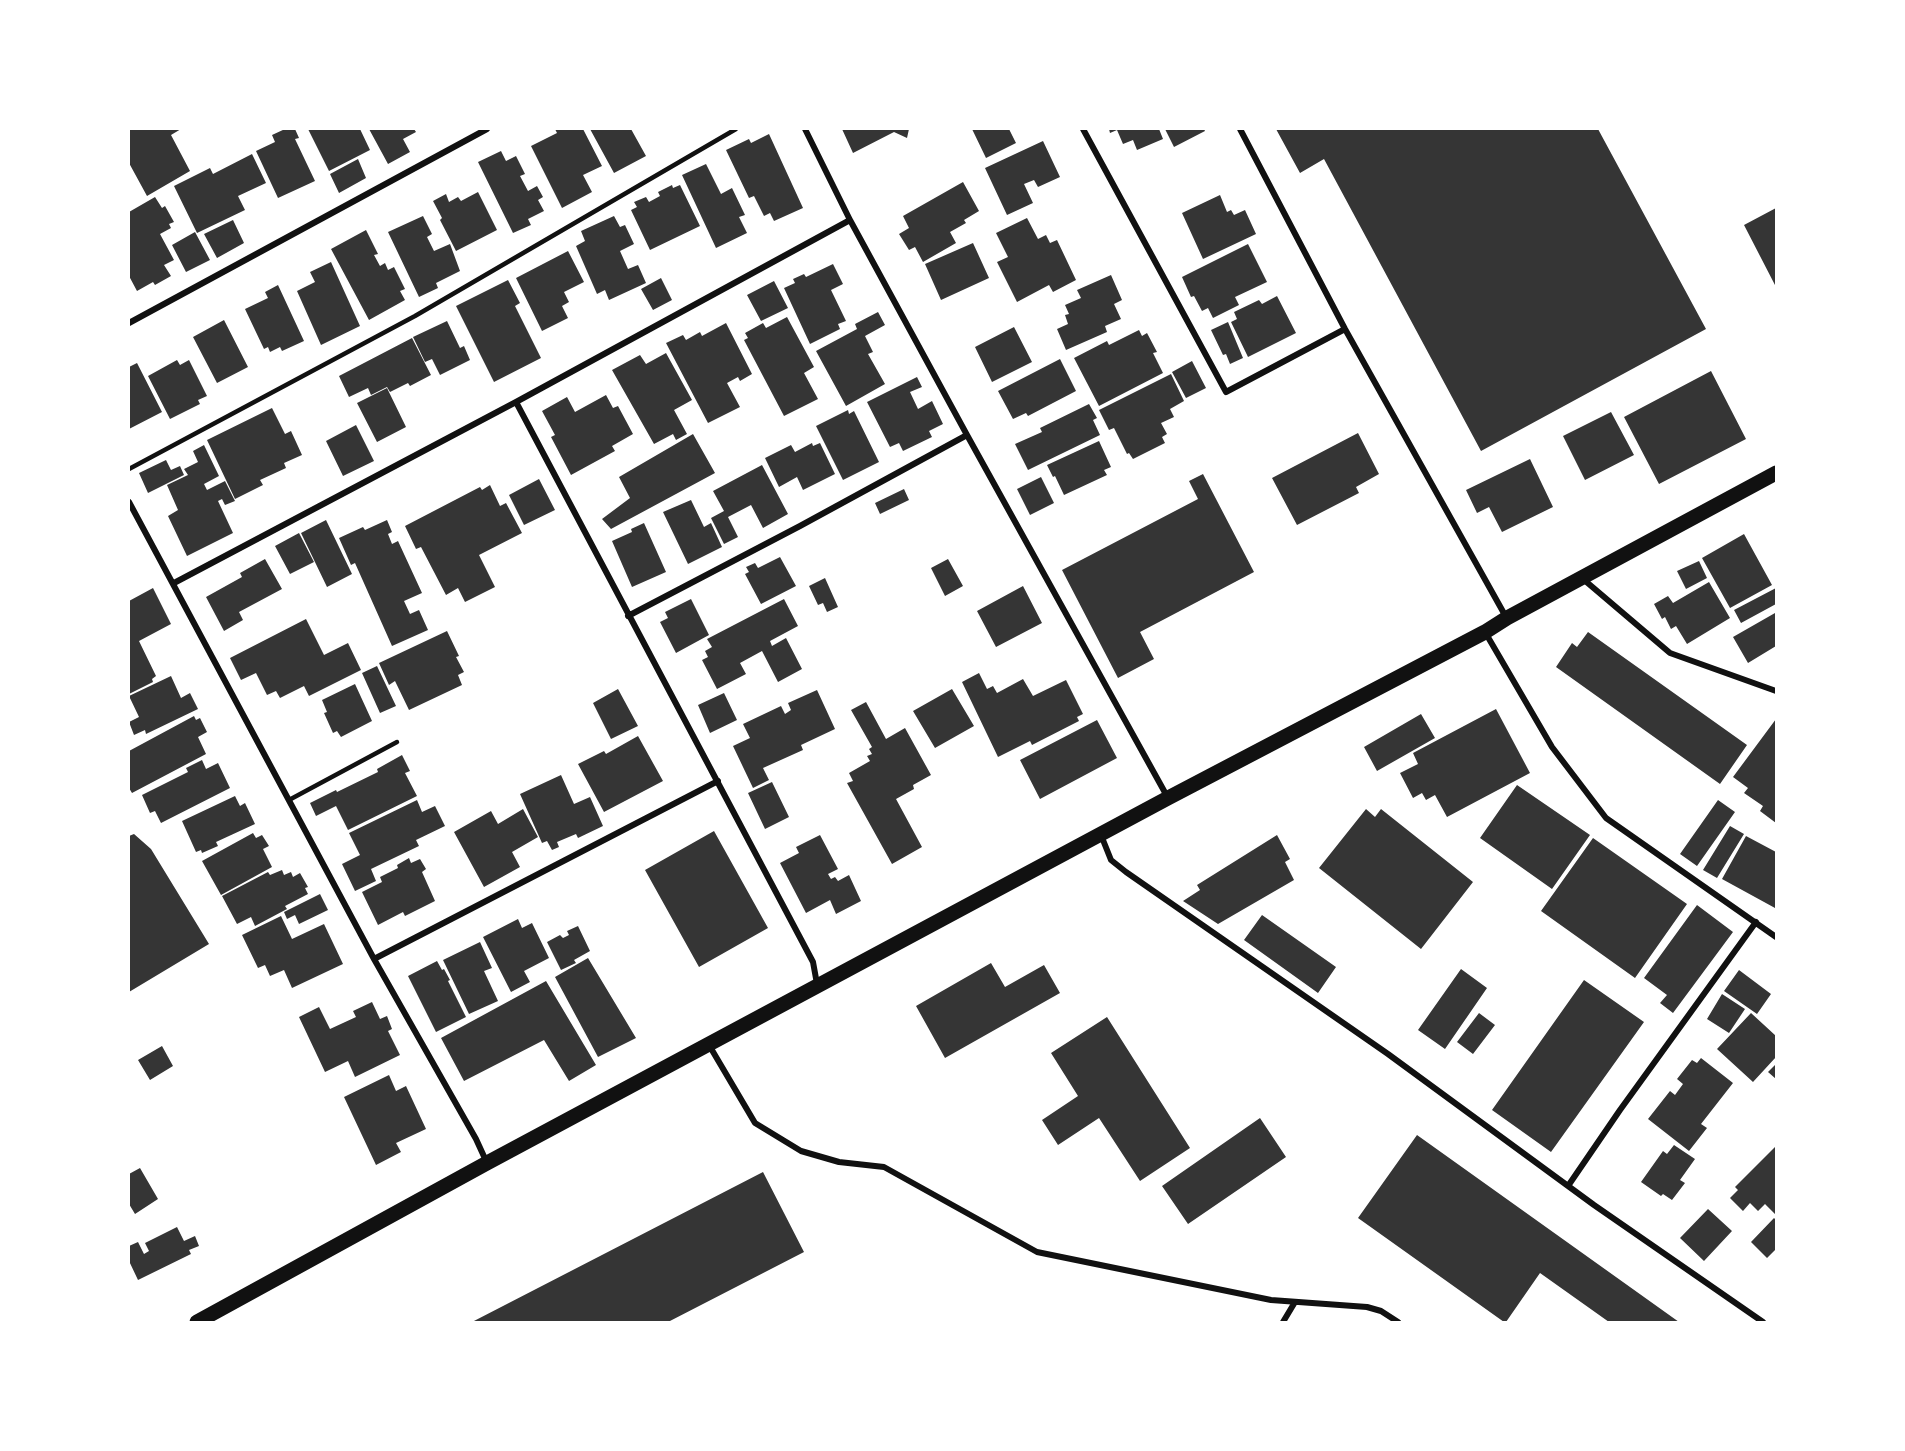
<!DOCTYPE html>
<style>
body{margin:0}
#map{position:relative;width:1905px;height:1451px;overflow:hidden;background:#fff;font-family:Manrope,sans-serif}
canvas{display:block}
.frame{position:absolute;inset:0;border:130px solid #fff;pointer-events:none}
</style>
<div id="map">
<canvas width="1905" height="1451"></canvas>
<div class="frame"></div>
</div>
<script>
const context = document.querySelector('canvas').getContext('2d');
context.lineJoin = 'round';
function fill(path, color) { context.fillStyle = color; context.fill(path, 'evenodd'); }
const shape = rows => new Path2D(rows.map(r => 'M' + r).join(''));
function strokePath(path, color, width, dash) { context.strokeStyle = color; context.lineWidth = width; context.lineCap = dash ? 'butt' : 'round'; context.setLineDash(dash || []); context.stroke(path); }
const building = shape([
 [129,129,181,129,171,135,190,171,147,196,129,163],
 [285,129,295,129,299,138,295,139,315,181,278,198,256,151,275,142,272,135],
 [308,129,360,129,370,150,329,171],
 [369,129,414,129,416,132,403,139,410,152,388,164],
 [555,129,583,129,602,166,583,175,592,192,562,208,531,146,557,133],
 [590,129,631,129,646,156,614,173],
 [842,129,909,129,907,138,894,132,853,153],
 [972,129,1009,129,1016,143,986,158],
 [1109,129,1159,129,1163,139,1137,150,1133,140,1123,144,1117,130,1110,133],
 [1165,129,1204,129,1205,131,1174,147],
 [1276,129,1598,129,1706,329,1481,451,1324,159,1300,173],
 [769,134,803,208,774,221,770,213,764,216,754,196,749,198,726,150,749,139,751,143],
 [1043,141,1060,177,1038,187,1034,180,1024,184,1033,203,1007,215,985,168],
 [501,151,506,161,516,156,525,174,520,176,528,191,537,186,543,197,538,200,544,211,528,219,531,225,513,233,478,162],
 [252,154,266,183,238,196,245,210,197,233,174,186,210,168,213,174],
 [358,159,366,178,339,193,330,174],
 [706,164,721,194,732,188,745,215,739,217,747,233,716,248,682,175],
 [963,182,979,211,964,220,966,223,950,232,956,243,923,262,915,247,909,250,899,234,909,228,903,216],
 [672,185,673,188,680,185,700,226,650,250,631,210,637,207,634,202,646,197,649,202,660,196,658,192],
 [478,192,497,230,456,251,440,220,442,218,433,201,446,194,449,202,458,197,461,201],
 [1220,195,1227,212,1231,210,1234,215,1245,210,1256,234,1203,259,1182,213],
 [155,197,162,208,165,206,174,222,169,224,171,228,160,234,174,260,164,265,171,276,155,285,153,282,137,291,129,276,129,212],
 [1776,208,1776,287,1744,225],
 [423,216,432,234,427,237,434,251,450,244,460,271,436,283,438,288,419,297,388,232],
 [614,216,620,227,625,225,634,244,620,251,628,269,638,265,646,283,609,300,605,290,597,294,576,246,585,241,581,231],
 [1027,218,1038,239,1046,235,1050,243,1057,240,1076,280,1053,292,1049,285,1017,302,997,262,1008,257,996,233],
 [233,220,244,243,217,258,204,234],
 [366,230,378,254,374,255,380,266,385,263,388,270,394,267,405,289,400,291,405,300,369,320,331,249],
 [195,232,210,260,186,272,172,245],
 [973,243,989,278,941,300,925,264],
 [1248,244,1267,282,1235,297,1239,305,1213,318,1208,308,1202,311,1194,296,1191,297,1182,277],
 [568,251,584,282,564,292,569,302,562,306,568,318,542,331,516,278],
 [331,262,360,326,321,345,297,291,315,282,310,272],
 [833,264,843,284,831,290,846,321,838,324,840,329,810,344,784,288,795,283,793,279,804,274,806,277],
 [1111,275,1122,300,1114,304,1121,319,1105,326,1107,332,1066,350,1057,329,1068,324,1065,315,1069,314,1065,305,1081,298,1077,290],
 [661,278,672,300,653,310,641,289],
 [508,280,520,303,515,306,541,358,494,382,456,306],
 [774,281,788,308,761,321,747,295],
 [278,285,304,341,282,351,280,347,270,352,268,347,264,349,245,309,268,298,265,292],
 [1277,296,1296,333,1248,357,1231,322,1237,319,1234,312,1259,300,1262,304],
 [878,312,885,325,865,336,873,352,868,354,885,384,846,406,816,351,857,329,855,324],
 [787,317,814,367,804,373,818,399,784,416,744,340,748,338,745,333,763,323,766,328],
 [224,320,248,367,217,383,193,337],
 [447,321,460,348,464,346,470,360,440,375,432,359,425,362,413,337],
 [1228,322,1243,358,1230,364,1226,354,1223,355,1211,330],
 [726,323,752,374,740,381,738,377,727,383,740,407,708,423,666,343,683,335,686,340,700,332,702,336],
 [1014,327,1032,362,992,382,975,347],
 [1139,330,1142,336,1147,333,1157,352,1153,353,1163,373,1099,406,1074,358,1107,341,1109,345],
 [412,338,431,375,410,386,408,383,390,392,387,387,371,395,368,388,349,397,339,376],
 [666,353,692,400,674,410,687,434,676,440,673,434,654,444,612,370,640,355,646,364],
 [1060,359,1076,391,1028,416,1026,413,1013,419,998,391],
 [177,360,180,365,189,360,207,396,198,400,200,404,170,419,148,376],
 [1192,361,1206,388,1186,398,1172,372],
 [137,363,162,412,129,429,129,367],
 [1711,371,1746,439,1659,484,1624,417],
 [1171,374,1184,401,1170,409,1174,417,1161,423,1167,434,1162,437,1165,443,1133,459,1129,453,1127,454,1114,428,1109,430,1099,410],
 [917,377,922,387,910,392,918,409,932,401,943,424,929,431,932,437,903,451,899,443,890,447,867,402],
 [387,388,406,427,377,442,357,403],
 [606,395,613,408,618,406,633,434,612,446,615,451,571,475,551,437,555,435,542,411,567,397,575,412],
 [1089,404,1097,418,1093,420,1100,435,1028,470,1015,444,1042,432,1040,428],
 [272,408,285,434,291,431,302,455,284,463,286,468,260,480,263,485,235,499,207,440],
 [848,410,849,414,854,411,879,462,843,480,816,426],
 [1611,412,1634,455,1585,480,1563,436],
 [356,425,374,461,343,476,326,441],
 [1358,433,1379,474,1356,487,1359,493,1297,525,1272,478],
 [693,434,715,473,611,529,602,519,630,498,619,477],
 [1099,441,1111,467,1104,470,1107,475,1064,495,1055,476,1053,477,1047,465],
 [812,443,813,446,820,443,835,474,803,490,797,477,779,487,765,458,791,445,795,452],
 [204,445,219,476,204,484,207,490,225,481,235,501,225,505,222,499,218,501,233,533,187,556,168,516,178,510,167,485,188,475,184,469,198,462,193,451],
 [1530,459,1553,507,1502,532,1489,507,1477,513,1466,490],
 [166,460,171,470,180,466,184,475,148,493,139,473],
 [762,465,788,514,763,528,751,505,728,517,738,537,724,544,711,518,724,511,713,491],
 [1203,474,1254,572,1140,632,1154,659,1118,678,1062,570,1198,499,1189,481],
 [1041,477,1054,503,1030,515,1017,489],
 [539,479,555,510,524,525,509,495],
 [490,485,500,506,506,503,522,533,479,555,495,587,465,602,458,588,446,595,421,547,416,549,405,526,480,487,482,490],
 [904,489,909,500,880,514,875,503],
 [691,500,704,527,711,523,722,547,688,564,663,512],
 [326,520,352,574,327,587,301,533],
 [387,520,392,532,388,534,392,544,398,541,422,593,404,601,410,614,419,610,428,630,392,646,355,563,351,565,339,538,363,527,365,530],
 [644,523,666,572,632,587,612,541,632,532,631,529],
 [299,533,314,562,290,574,275,546],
 [1744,534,1772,585,1730,608,1702,558],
 [780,557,796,586,761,604,745,574,749,572,746,567,755,563,758,568],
 [265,559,282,589,239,612,243,620,224,631,206,597,242,577,240,573],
 [948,559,963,586,945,596,931,568],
 [1699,561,1707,578,1686,589,1677,571],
 [825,578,838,607,827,612,823,603,818,605,809,586],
 [1709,582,1730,618,1687,644,1676,626,1671,629,1665,617,1662,619,1654,604,1668,596,1673,603],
 [1023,586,1042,623,996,647,977,611],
 [153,588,171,624,139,641,156,676,152,679,153,682,129,694,129,601],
 [1776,588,1776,604,1741,623,1734,610],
 [691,599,709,635,676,653,660,622,668,618,665,612],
 [784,599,798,626,770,641,772,646,786,638,802,669,778,682,762,651,740,663,746,674,717,689,702,660,708,657,705,651,712,647,707,639],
 [1775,613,1776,646,1748,663,1733,637],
 [306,619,324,655,348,643,361,670,309,696,304,686,280,698,276,691,267,695,256,673,241,680,230,658],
 [447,631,459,656,456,657,464,672,458,675,462,685,409,710,395,681,389,685,379,663],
 [1588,632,1747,745,1720,784,1556,667,1572,643,1577,647],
 [377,666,396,706,380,713,362,673],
 [979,673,987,689,993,686,997,693,1023,679,1033,696,1066,680,1083,714,1077,717,1079,721,1032,745,1030,741,998,757,962,682],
 [171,676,181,698,190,693,198,709,146,734,145,730,134,735,129,722,139,717,129,696],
 [355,684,372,721,341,737,337,731,333,733,324,713,327,712,322,700],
 [618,689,638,726,611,739,593,703],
 [952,689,974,726,935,748,913,711],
 [817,690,835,729,801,745,803,750,763,768,769,780,753,788,733,746,750,738,743,724,781,706,785,714,791,710,788,703],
 [724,693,737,720,710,733,698,705],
 [866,702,886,739,905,728,931,775,913,785,914,789,896,799,922,847,892,864,847,783,853,781,849,773,870,761,867,756,872,754,869,749,872,747,851,710],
 [1496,709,1530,773,1447,817,1435,795,1426,800,1422,793,1413,798,1400,773,1418,764,1413,753],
 [1421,714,1435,738,1377,771,1364,747],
 [194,716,196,720,200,718,207,732,198,737,206,754,132,793,129,788,129,751],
 [1776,719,1776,823,1760,811,1763,806,1744,793,1748,788,1733,777],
 [1097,720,1117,758,1040,799,1020,760],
 [638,736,663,781,604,812,578,764,604,751,606,754],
 [402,755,410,771,405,773,417,796,348,830,336,806,316,816,310,803,336,790,337,792,378,772,377,769],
 [202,760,206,769,218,763,230,788,161,823,155,811,150,813,142,795,188,772,186,768],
 [561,775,574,804,590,797,603,826,578,838,576,834,557,842,559,847,552,850,547,841,542,843,520,794],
 [772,782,789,817,765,829,748,793],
 [1517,785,1590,835,1552,889,1480,838],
 [235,796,240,806,245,803,255,824,216,842,218,846,202,853,201,850,196,852,182,821],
 [417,800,422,812,435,806,445,826,416,840,419,846,371,869,376,881,355,891,342,864,360,855,349,833],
 [1718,800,1735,812,1697,866,1680,854],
 [523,809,538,837,512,852,520,867,484,887,454,832,491,811,498,824],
 [1366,809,1375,817,1381,809,1473,882,1421,949,1319,868],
 [1730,826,1744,834,1717,878,1703,870],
 [714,831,768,928,699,967,645,870],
 [253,833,256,838,262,835,269,846,263,849,272,867,221,895,202,861],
 [134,834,151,849,209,944,129,992,129,836],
 [820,835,838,869,828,874,831,879,835,877,838,881,849,875,861,901,836,914,830,900,806,913,780,863,799,853,796,847],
 [1277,835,1290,859,1285,862,1294,880,1218,924,1183,901,1200,890,1197,885],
 [1746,836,1776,852,1775,908,1722,879],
 [1593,838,1687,904,1635,978,1541,911],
 [409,858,411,863,420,859,426,869,422,872,435,901,405,916,403,912,378,925,362,892,382,882,380,877,398,868,397,865],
 [282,870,284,875,291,872,293,877,300,873,308,887,305,888,308,894,285,906,287,909,255,926,251,917,237,924,222,896,268,872,270,875],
 [320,894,328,910,299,924,295,915,287,919,284,912],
 [1697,905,1733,932,1673,1013,1660,1003,1667,995,1644,978],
 [1262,915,1336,967,1318,993,1244,940],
 [281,916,292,939,324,924,343,964,292,988,284,970,270,976,265,965,258,968,242,935],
 [518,919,522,928,532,923,549,958,524,971,530,982,511,992,483,937],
 [578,926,590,951,574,960,576,963,561,970,547,942,560,935,563,938,569,935,567,931],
 [480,942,492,968,484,971,498,1001,469,1014,443,960],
 [588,958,636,1038,598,1057,555,977],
 [437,961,442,970,444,969,450,980,448,981,466,1017,436,1032,408,976],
 [991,963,1005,987,1044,965,1060,993,945,1058,916,1006],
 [1461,969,1487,988,1445,1049,1418,1030],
 [1739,970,1771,994,1757,1014,1724,991],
 [1584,980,1644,1022,1551,1152,1492,1110],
 [546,981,596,1065,569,1081,544,1040,464,1081,441,1038],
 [1722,994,1745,1009,1729,1033,1707,1019],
 [372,1002,380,1019,387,1016,392,1029,388,1031,400,1055,355,1077,348,1061,325,1072,299,1017,319,1007,330,1029,356,1017,353,1011],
 [1479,1013,1495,1025,1473,1054,1457,1042],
 [1751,1013,1776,1036,1776,1057,1753,1082,1717,1049],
 [1107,1017,1190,1148,1140,1181,1099,1118,1058,1145,1042,1120,1078,1096,1051,1053],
 [162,1046,173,1066,150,1080,138,1060],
 [1701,1058,1733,1083,1701,1124,1707,1128,1689,1151,1648,1119,1670,1091,1675,1095,1683,1084,1677,1079,1692,1060,1697,1063],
 [1776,1064,1776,1079,1768,1072],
 [389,1075,396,1091,406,1086,426,1129,396,1143,401,1152,376,1165,344,1097],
 [1260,1118,1286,1157,1188,1224,1162,1186],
 [1417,1135,1679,1322,1609,1322,1540,1273,1506,1322,1504,1322,1358,1218],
 [1674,1145,1695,1159,1680,1180,1685,1183,1672,1200,1663,1194,1661,1196,1641,1182,1663,1151,1667,1154],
 [1776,1146,1776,1215,1765,1204,1758,1211,1750,1203,1743,1211,1730,1198,1738,1190,1735,1187],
 [140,1168,158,1199,135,1214,129,1204,129,1174],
 [763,1172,804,1252,668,1322,472,1322],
 [1708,1209,1732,1231,1704,1261,1680,1238],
 [1774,1218,1776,1220,1776,1249,1767,1258,1751,1242],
 [177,1227,184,1241,195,1236,199,1246,189,1250,191,1254,138,1280,129,1261,129,1246,138,1242,144,1254,149,1251,145,1243]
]);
const service = shape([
 [129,469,415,316,736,129],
 [289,800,397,742]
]);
const minor = shape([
 [805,129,850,220,967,435,1168,798],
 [1083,129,1226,392,1345,329],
 [1240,129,1345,329,1506,617],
 [129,323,487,129],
 [516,402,813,962,817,984],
 [129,502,374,959,476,1139,487,1163],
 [1583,579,1670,653,1776,691],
 [174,583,516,402,850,220],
 [628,616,800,526,967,435],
 [1485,632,1552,747,1606,818,1776,937],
 [1101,835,1111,860,1126,872,1388,1054,1594,1205,1763,1322],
 [374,959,718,781],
 [709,1045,755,1123,801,1151,839,1162,884,1167,1037,1252,1271,1300,1367,1307,1381,1311,1398,1322],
 [1568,1186,1620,1110,1756,922],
 [1283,1322,1295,1302]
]);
const primary = shape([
 [197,1322,487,1163,1168,798,1485,632,1507,618,1776,473]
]);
fill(building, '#353535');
strokePath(service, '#111', 4.5);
strokePath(minor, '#111', 6);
strokePath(primary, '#111', 15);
</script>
